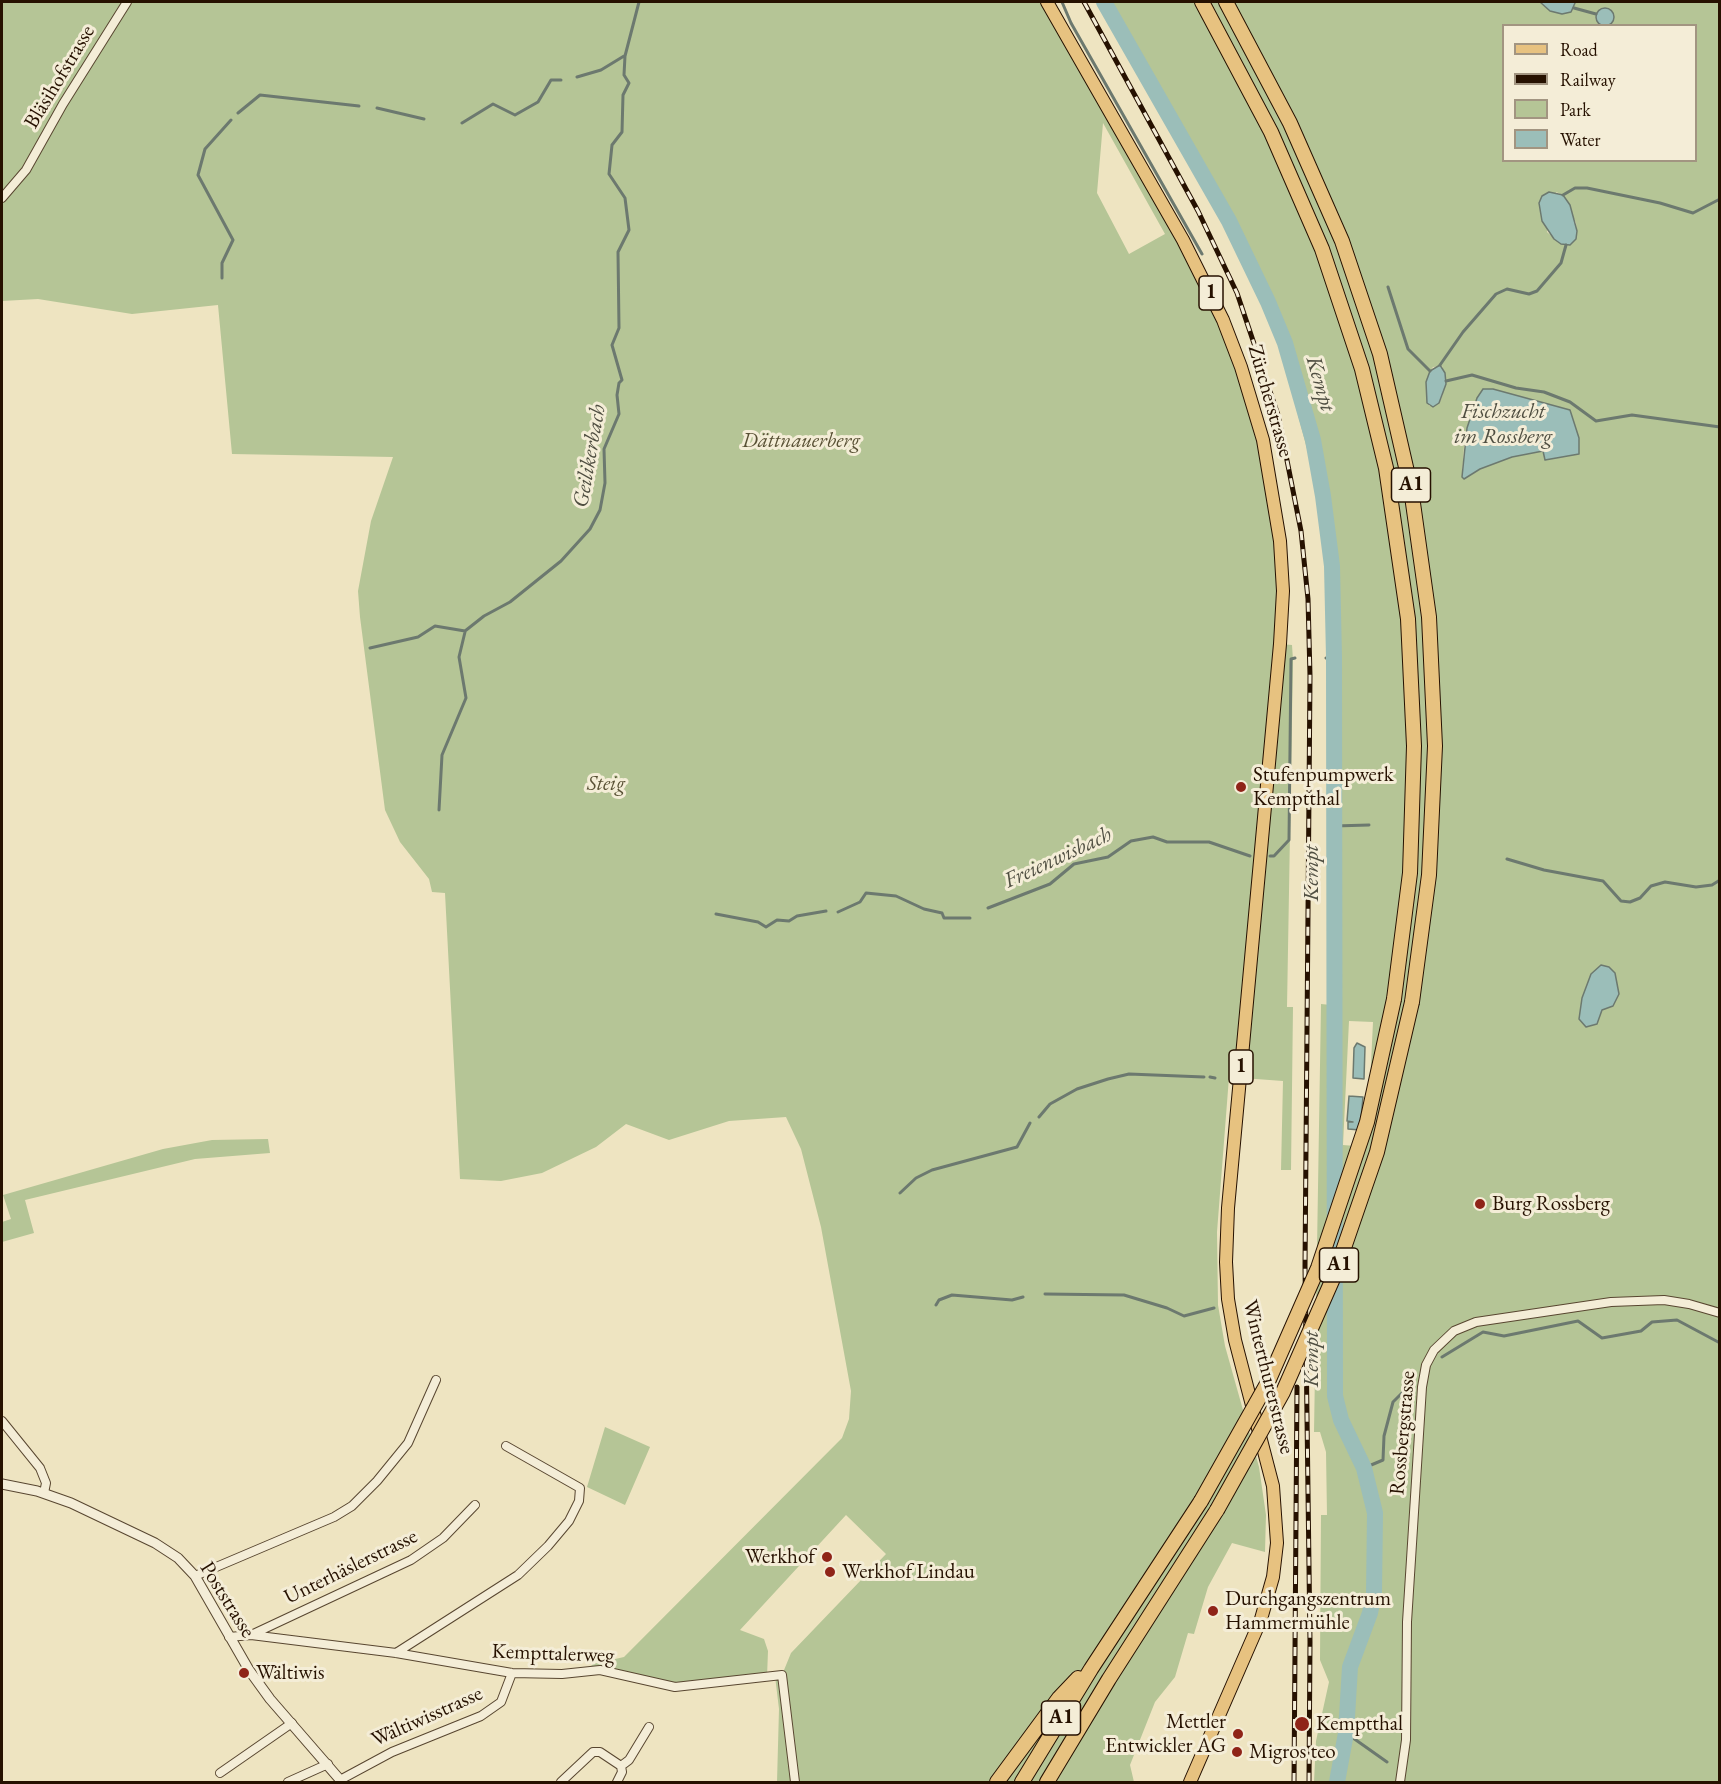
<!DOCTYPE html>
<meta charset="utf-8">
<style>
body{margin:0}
#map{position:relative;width:1721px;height:1784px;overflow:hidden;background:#eee4c1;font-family:"EB Garamond",serif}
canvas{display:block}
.frame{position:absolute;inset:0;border:3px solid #261100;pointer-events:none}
.legend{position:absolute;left:1502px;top:24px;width:195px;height:138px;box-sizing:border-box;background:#f4edd7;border:2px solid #a29581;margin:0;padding:8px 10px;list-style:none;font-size:18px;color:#261100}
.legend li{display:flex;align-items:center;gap:12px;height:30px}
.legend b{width:30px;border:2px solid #a29581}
</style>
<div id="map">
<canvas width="1721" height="1784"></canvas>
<div class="frame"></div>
<ul class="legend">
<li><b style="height:8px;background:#e7c280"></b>Road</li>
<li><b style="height:8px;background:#261100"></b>Railway</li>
<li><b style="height:16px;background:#b5c596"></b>Park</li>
<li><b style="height:16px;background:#9bbeb9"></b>Water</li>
</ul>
</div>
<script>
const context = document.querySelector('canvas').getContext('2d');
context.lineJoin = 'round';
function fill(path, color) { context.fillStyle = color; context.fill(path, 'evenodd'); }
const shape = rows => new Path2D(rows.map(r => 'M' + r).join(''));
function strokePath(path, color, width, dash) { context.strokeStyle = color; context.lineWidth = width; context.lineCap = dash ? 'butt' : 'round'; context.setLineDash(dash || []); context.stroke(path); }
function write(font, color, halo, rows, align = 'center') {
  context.font = font + ' "EB Garamond",serif'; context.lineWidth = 6; context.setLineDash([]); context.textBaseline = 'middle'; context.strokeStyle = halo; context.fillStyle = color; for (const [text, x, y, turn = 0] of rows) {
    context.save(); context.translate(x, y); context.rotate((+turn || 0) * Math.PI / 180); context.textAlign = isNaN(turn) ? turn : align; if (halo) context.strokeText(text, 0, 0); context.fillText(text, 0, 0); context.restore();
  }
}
const green = shape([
 [2,2,1047,2,1218,308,1274,490,1281,644,1292,645,1293,660,1287,1007,1293,1007,1291,1170,1281,1170,1283,1081,1229,1077,1217,1232,1218,1305,1225,1346,1259,1467,1266,1515,1265,1552,1232,1543,1208,1587,1194,1634,1188,1633,1175,1677,1155,1702,1130,1765,1134,1782,777,1782,779,1709,775,1676,782,1675,791,1653,886,1554,846,1515,740,1630,764,1639,768,1651,767,1677,675,1687,586,1671,593,1664,624,1657,842,1438,849,1419,851,1391,821,1227,801,1149,786,1117,729,1121,669,1140,626,1124,596,1147,542,1173,501,1181,460,1179,445,893,432,892,429,879,400,842,385,810,360,617,358,591,371,521,393,457,232,454,218,305,132,314,38,299,2,301],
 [1103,123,1165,234,1129,254,1097,193],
 [1110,2,1540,2,1550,11,1562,14,1571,11,1575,2,1719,2,1719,1782,1314,1782,1316,1741,1329,1682,1320,1660,1321,1515,1327,1515,1326,1452,1320,1432,1314,1432,1321,1004,1341,1006,1331,829,1327,570,1317,487,1293,396,1292,349,1273,301,1239,229],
 [1504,26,1696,26,1696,160,1504,160],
 [1556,192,1563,195,1576,223,1577,235,1568,245,1561,244,1547,232],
 [1442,366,1446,378,1442,397,1439,403,1429,406,1430,371,1433,367],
 [1493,389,1570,410,1579,454,1545,460,1543,451,1512,457,1480,469,1464,479,1462,477,1464,446,1472,413],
 [1349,1021,1373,1022,1367,1147,1343,1145],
 [268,1139,270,1153,195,1159,25,1200,34,1233,2,1242,2,1222,11,1219,3,1195,163,1149,212,1140],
 [605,1427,650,1447,625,1505,587,1487]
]);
const water = shape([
 [1540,2,1575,2,1575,3,1571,12,1562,14,1550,11,1540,2],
 '1596 17a9 9 0 1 1 18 0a9 9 0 1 1-18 0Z',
 [1549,192,1563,195,1570,205,1577,231,1576,239,1570,245,1561,244,1554,239,1542,221,1539,203,1542,196,1549,192],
 [1440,365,1445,373,1446,384,1439,403,1433,407,1427,403,1426,382,1430,371,1440,365],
 [1483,389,1493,389,1570,410,1579,438,1579,454,1545,460,1543,451,1512,457,1480,469,1464,479,1462,477,1467,428,1477,398,1483,389],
 [1601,965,1609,967,1615,973,1619,994,1613,1006,1602,1010,1597,1024,1586,1027,1579,1019,1582,998,1591,974,1601,965],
 [1357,1043,1365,1047,1364,1079,1353,1078,1354,1048,1357,1043],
 [1349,1096,1363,1097,1360,1130,1348,1129,1348,1122,1353,1122,1347,1121,1349,1096]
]);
const stream = shape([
 [1062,2,1071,23,1202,254],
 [1574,8,1596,14],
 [577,77,601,70,624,56],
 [377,108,424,119],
 [238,113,260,95,359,106],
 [462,123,493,104,515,115,538,102,551,80,561,80],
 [1563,195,1575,188,1587,188,1660,203,1693,213,1720,199],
 [222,278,222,263,233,240,198,175,205,149,231,120],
 [1388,287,1408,349,1430,371],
 [1440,365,1463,332,1496,294,1507,289,1529,294,1537,291,1561,263,1566,245],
 [1446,381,1472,375,1516,388,1544,392,1570,402,1596,421,1632,415,1720,427],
 [370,648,418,637,435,626,465,631,484,616,510,602,561,561,590,529,600,510,605,483,604,449,619,414,617,395,619,383,622,380,612,345,619,328,618,252,629,230,625,198,609,174,612,145,622,132,623,95,629,83,624,75,625,56,639,2],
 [1326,658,1334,657],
 [439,810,442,755,466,698,459,657,465,632],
 [1334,826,1369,825],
 [1270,856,1274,856,1289,840,1291,659,1295,658],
 [1507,859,1544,870,1603,881,1621,901,1630,902,1640,898,1651,886,1665,882,1696,887,1712,885,1720,880],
 [988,908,1050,884,1074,864,1108,857,1131,841,1153,837,1167,842,1209,842,1250,856],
 [838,912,860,902,866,893,896,896,924,909,942,913,944,918,970,918],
 [716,914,758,922,766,927,777,920,789,921,797,916,826,911],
 [1210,1077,1215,1078],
 [1039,1117,1050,1104,1077,1089,1108,1079,1129,1074,1204,1077],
 [900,1193,916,1178,932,1170,1017,1147,1030,1123],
 [1045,1294,1124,1295,1167,1308,1184,1316,1214,1308],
 [936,1305,939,1300,952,1295,1012,1300,1023,1297],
 [1442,1357,1483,1332,1504,1336,1578,1321,1602,1338,1641,1331,1652,1322,1677,1320,1720,1343],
 [1364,1468,1383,1460,1384,1436,1393,1402,1406,1389],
 [1346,1733,1387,1762]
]);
const river = shape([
 [1104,2,1229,221,1268,302,1285,343,1313,440,1323,496,1332,566,1334,657,1335,1396,1341,1420,1364,1468,1375,1513,1374,1593,1370,1613,1350,1667,1346,1733,1337,1782]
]);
const minor = shape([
 [2,198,26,170,63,104,127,2],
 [2,1421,40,1468,46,1483,44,1493],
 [195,1576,334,1517,352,1506,377,1481,408,1443,436,1380],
 [251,1635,396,1653,512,1673,562,1674,600,1670,675,1687,782,1675,795,1782],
 [229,1637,251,1635,411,1560,443,1538,475,1505],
 [396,1653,518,1575,548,1546,569,1521,579,1501,580,1488,506,1446],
 [220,1773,292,1723],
 [340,1780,392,1752,481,1716,501,1702,512,1673],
 [288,1782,328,1764],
 [561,1782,593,1752,600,1752,621,1766],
 [617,1782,622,1772,621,1766,629,1760,649,1727],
 [1400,1782,1406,1740,1407,1622,1422,1387,1426,1365,1434,1350,1454,1331,1476,1322,1611,1302,1664,1300,1689,1304,1720,1313]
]);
const tertiary = shape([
 [2,1484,37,1491,71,1503,155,1543,178,1558,195,1576,249,1670,270,1699,342,1782]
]);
const primary = shape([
 [1047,2,1183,240,1223,320,1241,367,1263,440,1280,541,1283,591,1280,644,1228,1208,1226,1262,1228,1299,1235,1340,1273,1486,1277,1543,1273,1577,1261,1619,1190,1782]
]);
const motorway = shape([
 [1202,2,1271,132,1322,249,1362,369,1386,468,1408,619,1414,746,1410,873,1394,999],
 [1226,2,1290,123,1342,241,1380,354,1411,489,1429,617,1435,746,1429,875,1412,1002],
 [997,1782,1059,1698,1078,1678],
 [1022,1782,1091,1669,1201,1501],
 [1047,1782,1109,1679,1217,1510]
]);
const rail = shape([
 [1084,2,1198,211,1237,293,1278,415,1301,531,1308,599,1310,676,1305,1266,1310,1642,1309,1782],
 [1294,1782,1297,1387]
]);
const motorwayBridge = shape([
 [1201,1501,1267,1384,1318,1268,1367,1122,1394,999],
 [1217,1510,1283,1392,1335,1274,1377,1152,1412,1002]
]);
const markers = [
 [1241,787,6,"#8f2418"],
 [1480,1204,6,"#8f2418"],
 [827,1557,6,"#8f2418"],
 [830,1572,6,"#8f2418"],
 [1213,1611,6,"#8f2418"],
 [244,1673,6,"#8f2418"],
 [1302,1724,8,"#8f2418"],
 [1238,1734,6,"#8f2418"],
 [1237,1752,6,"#8f2418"]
];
const shields = [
 [1211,293,24],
 [1411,485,39],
 [1241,1067,24],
 [1339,1265,39],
 [1061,1718,39]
];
const shieldNames = [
 ["1",1211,293],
 ["A1",1411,485],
 ["1",1241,1067],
 ["A1",1339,1265],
 ["A1",1061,1718]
];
const streetNames = [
 ["Bläsihofstrasse",60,77,-59],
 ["Zürcherstrasse",1270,401,74],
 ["Winterthurerstrasse",1268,1377,76],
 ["Rossbergstrasse",1403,1433,-85],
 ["Unterhäslerstrasse",351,1567,-26],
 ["Poststrasse",227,1600,58],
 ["Kempttalerweg",553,1654,2],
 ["Wältiwisstrasse",427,1717,-24]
];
const parkNames = [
 ["Dättnauerberg",801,441],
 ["Steig",606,784]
];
const poiNames = [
 ["Stufenpumpwerk",1253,775],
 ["Kemptthal",1253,799],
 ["Burg Rossberg",1492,1204],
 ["Werkhof",815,1557,"right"],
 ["Werkhof Lindau",842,1572],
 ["Durchgangszentrum",1225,1599],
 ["Hammermühle",1225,1623],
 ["Wältiwis",256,1673],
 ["Mettler",1226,1722,"right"],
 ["Entwickler AG",1226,1746,"right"],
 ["Kemptthal",1316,1724],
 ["Migros teo",1249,1752]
];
const waterNames = [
 ["Kempt",1320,384,74],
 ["Fischzucht",1503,412],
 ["im Rossberg",1503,437],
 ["Geilikerbach",590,456,-80],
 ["Freienwisbach",1058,858,-25],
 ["Kempt",1312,873,-90],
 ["Kempt",1312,1359,-90]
];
fill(green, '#b5c596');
fill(water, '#9bbeb9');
strokePath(water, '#6c796f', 1.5);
strokePath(stream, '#6c796f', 3);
strokePath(river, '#9bbeb9', 16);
strokePath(minor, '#584630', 10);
strokePath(tertiary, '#584630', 11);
strokePath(primary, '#261100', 14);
strokePath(motorway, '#261100', 16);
strokePath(minor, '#f4edd7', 8);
strokePath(tertiary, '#f4edd7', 9);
strokePath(primary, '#e7c280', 12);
strokePath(motorway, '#e7c280', 14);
strokePath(rail, '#261100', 5);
strokePath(rail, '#f4edd7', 3, [9]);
strokePath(motorwayBridge, '#261100', 16, []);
strokePath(motorwayBridge, '#e7c280', 14);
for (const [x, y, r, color] of markers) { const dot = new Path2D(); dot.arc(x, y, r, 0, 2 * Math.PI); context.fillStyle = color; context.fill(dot); strokePath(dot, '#f4edd7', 2); }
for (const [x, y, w] of shields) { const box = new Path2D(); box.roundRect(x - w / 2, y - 17, w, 34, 4.5); context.fillStyle = '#f4edd7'; context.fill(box); strokePath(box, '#261100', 1.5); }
write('bold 20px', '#261100', null, shieldNames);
write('21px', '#261100', '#f4edd7', streetNames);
write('italic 21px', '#585034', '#f4edd7', parkNames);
write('21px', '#261100', '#f4edd7', poiNames, 'left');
write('italic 22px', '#4f4e41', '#f4edd7', waterNames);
</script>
